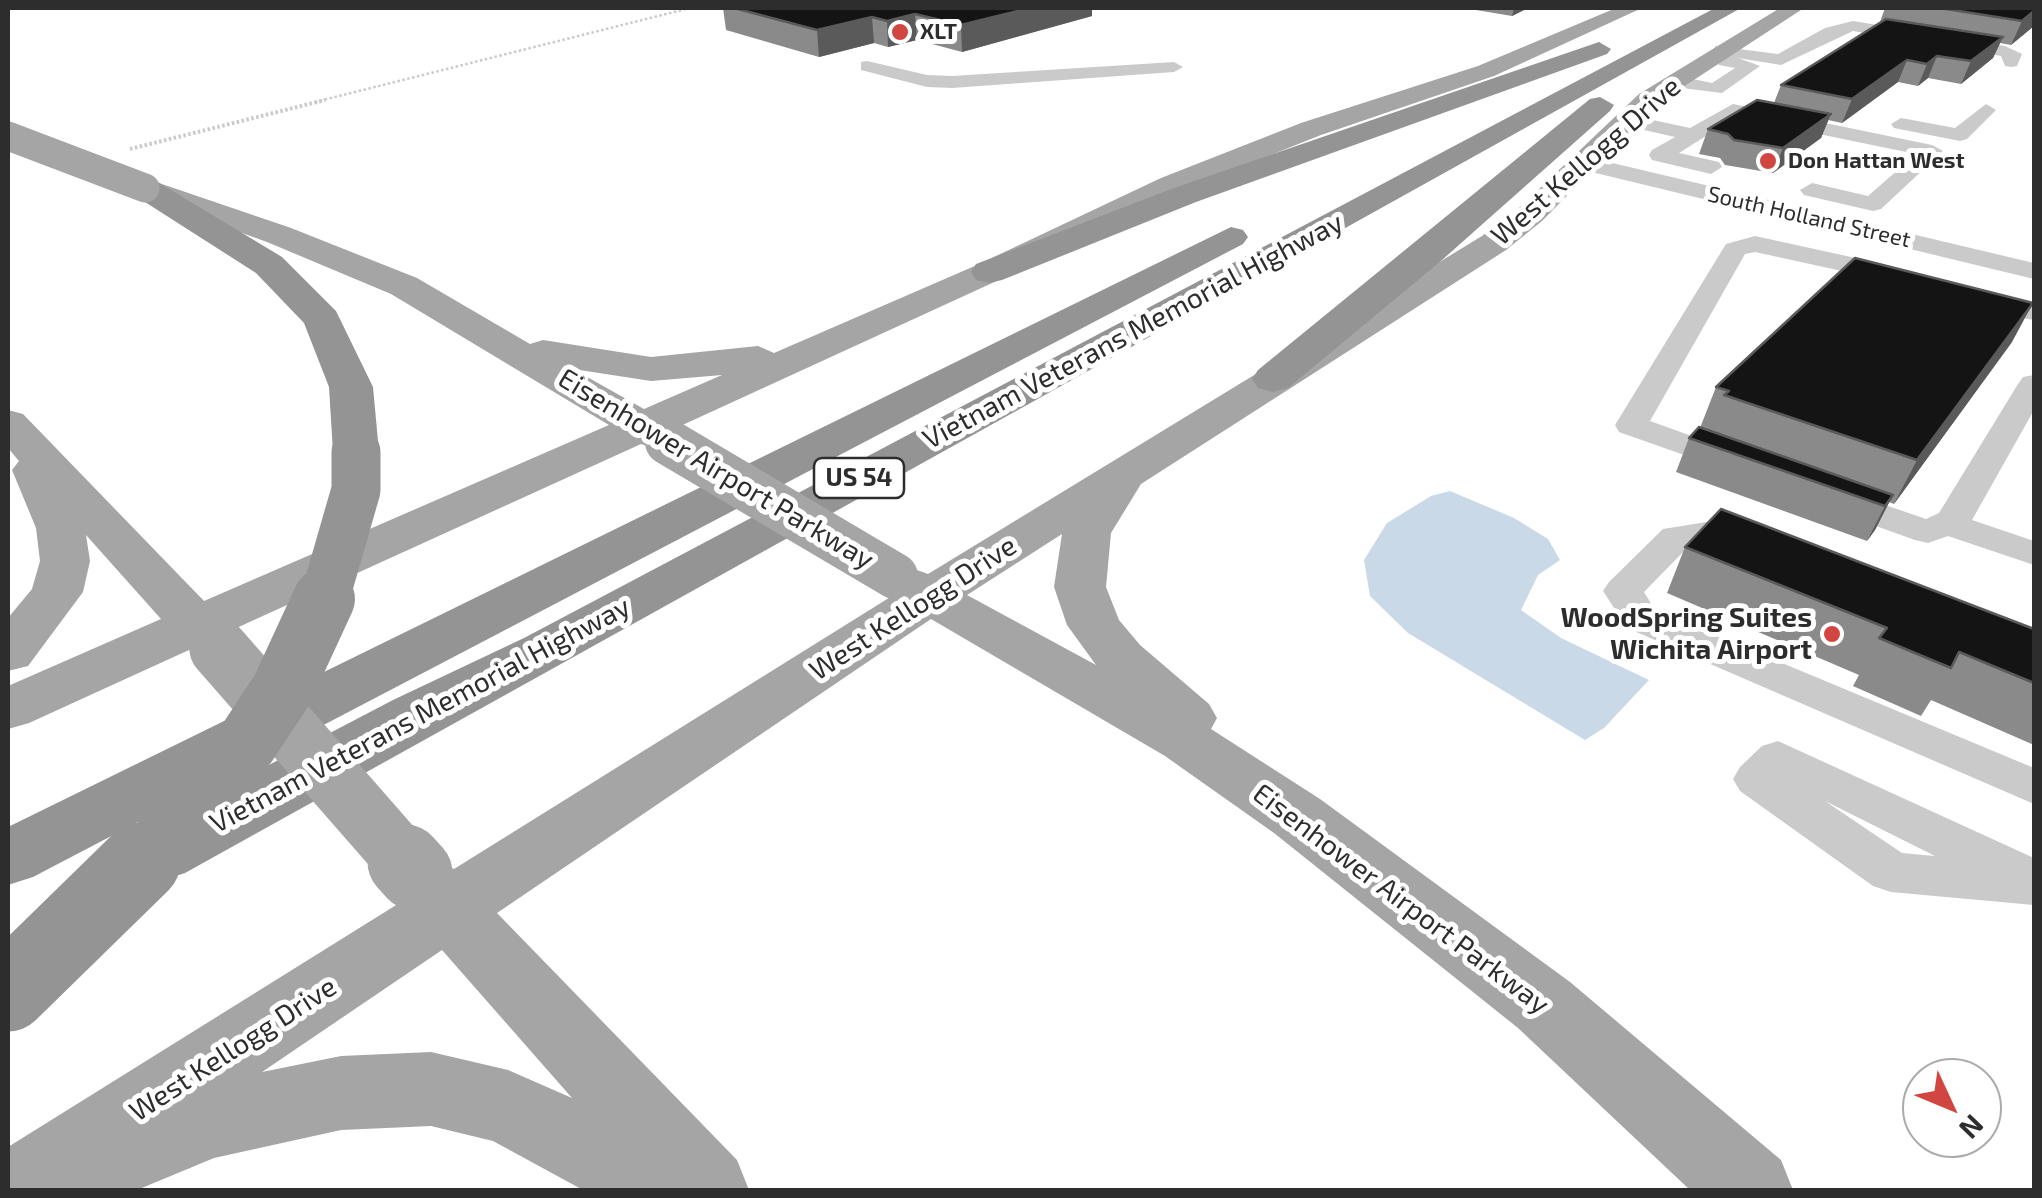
<!DOCTYPE html>
<style>
body{margin:0}
#map{position:relative;width:2042px;height:1198px;overflow:hidden;background:#fff;font-family:"Exo 2",sans-serif}
canvas{display:block}
.frame{position:absolute;inset:0;border:10px solid #2d2d2d;pointer-events:none}
.north{position:absolute;left:1902px;top:1058px;width:100px;height:100px;box-sizing:border-box;background:#fff;border:2px solid #ababab;border-radius:50%;rotate:134deg;font-size:28px;font-weight:700;line-height:40px;text-align:center;color:#2d2d2d}
.north::after{content:'';display:block;margin:auto;width:35px;height:45px;background:#d24641;clip-path:polygon(50% 0,100% 100%,50% 72%,0 100%)}
</style>
<div id="map">
<canvas width="2042" height="1198"></canvas>
<div class="frame"></div>
<div class="north">N</div>
</div>
<script>
const context = document.querySelector('canvas').getContext('2d');
context.lineJoin = 'round';
function fill(path, color) { context.fillStyle = color; context.fill(path, 'evenodd'); }
const shape = rows => new Path2D(rows.map(r => 'M' + r).join(''));
function strokePath(path, color, width, dash) { context.strokeStyle = color; context.lineWidth = width; context.lineCap = dash ? 'butt' : 'round'; context.setLineDash(dash || []); context.stroke(path); }
function write(font, color, halo, rows, align = 'center') {
  context.font = font + ' "Exo 2",sans-serif'; context.lineWidth = 10; context.setLineDash([]); context.textBaseline = 'middle'; context.strokeStyle = halo; context.fillStyle = color; for (const [text, x, y, turn = 0] of rows) {
    context.save(); context.translate(x, y); context.rotate((+turn || 0) * Math.PI / 180); context.textAlign = isNaN(turn) ? turn : align; if (halo) context.strokeText(text, 0, 0); context.fillText(text, 0, 0); context.restore();
  }
}
const water = shape([
 [1450,491,1514,518,1548,539,1560,560,1538,575,1521,610,1561,638,1649,680,1604,728,1585,740,1408,633,1370,596,1364,560,1387,523,1431,496]
]);
const pathFar1 = shape([
 [315,102,690,8]
]);
const path = shape([
 [130,149,325,100]
]);
const minor = shape([
 [1853,21,2005,46,2022,54,2017,66,2011,67,2005,66,2001,56,1853,31,1781,65,1738,58,1760,66,1722,93,1674,87,1665,81,1674,75,1712,83,1735,68,1719,65,1716,61,1724,56,1715,54,1715,46,1778,54,1825,28,1853,21],
 [867,61,927,75,952,76,1174,62,1183,67,1174,72,952,88,927,87,861,70,861,62,867,61],
 [1733,104,1932,145,1943,151,1881,209,1873,211,1804,195,1800,190,1812,183,1868,196,1916,154,1736,117,1679,153,1719,162,1722,167,1711,174,1652,160,1649,155,1652,150,1675,137,1618,124,1615,120,1625,114,1690,128,1733,104],
 [1986,104,1996,110,1967,139,1960,141,1894,128,1891,124,1901,118,1955,128,1986,104],
 [1583,156,2034,263,2034,279,1575,168,1572,163,1583,156],
 [1755,236,1883,264,1887,270,1874,278,1755,252,1745,254,1650,421,1750,457,1755,464,1750,471,1738,474,1619,432,1615,425,1726,244,1755,236],
 [1974,294,2034,304,2034,320,1964,308,1960,302,1964,296,1974,294],
 [2034,375,2034,410,1972,520,2034,541,2034,565,1948,536,1928,543,1915,540,1817,505,1812,497,1817,489,1830,486,1926,519,1939,513,2018,384,2023,377,2034,375],
 [1719,520,1761,534,1767,542,1761,550,1748,553,1716,543,1688,547,1644,592,1655,610,2034,768,2034,804,1627,628,1603,591,1609,582,1663,529,1719,520],
 [1778,741,2034,858,2034,905,1891,892,1873,886,1740,791,1733,779,1740,767,1762,746,1778,741],
 [1825,801,1935,856,1902,853,1825,801]
]);
const major = shape([
 [1616,8,1642,8,1494,76,1321,135,1183,190,1001,279,676,428,686,439,680,448,664,452,641,444,232,630,246,648,237,661,218,666,199,661,189,650,29,723,8,729,8,686,161,619,86,535,90,561,83,592,28,666,8,671,8,618,32,589,40,561,36,528,12,470,19,461,8,448,8,410,23,414,204,601,609,425,391,294,267,242,134,194,130,188,134,182,156,182,291,228,417,278,530,344,543,340,651,357,758,346,774,353,977,265,1161,178,1301,123,1478,66,1616,8],
 [573,369,651,381,722,375,644,409,573,369],
 [1780,8,1804,8,1657,104,1542,221,1506,250,1141,484,1111,533,1106,587,1119,620,1140,645,1209,704,1217,718,1211,729,1320,799,1570,982,1781,1160,1793,1190,1690,1190,1518,1028,1274,833,1165,756,931,619,497,913,737,1160,749,1190,583,1190,493,1141,431,1126,341,1130,214,1158,137,1190,8,1190,8,1147,401,902,390,882,400,863,424,855,454,869,892,596,877,581,885,570,903,565,928,574,1482,236,1520,207,1639,94,1780,8],
 [1062,534,1054,587,1067,625,1096,665,967,595,1062,534],
 [442,950,572,1098,508,1070,431,1052,341,1056,262,1072,442,950]
]);
const highway = shape([
 [1715,8,1741,8,185,873,160,881,135,873,125,854,135,835,393,700,524,638,1715,8],
 [1599,42,1611,49,1607,54,1196,202,1002,280,989,283,976,280,971,272,976,264,1174,188,1599,42],
 [1600,97,1614,105,1610,111,1442,260,1288,388,1273,392,1258,388,1252,379,1258,370,1590,99,1600,97],
 [145,178,156,181,282,257,336,311,373,387,379,452,373,462,356,466,339,462,333,452,329,387,304,323,256,273,134,195,129,188,134,181,145,178],
 [1231,227,1243,230,1248,237,1243,244,33,877,8,885,8,827,1231,227]
]);
const majorBridgeFar3 = shape([
 [8,136,145,188]
]);
const majorBridgeFar2 = shape([
 [668,442,895,576]
]);
const majorBridgeFar1 = shape([
 [219,649,408,865]
]);
const majorBridge = shape([
 [405,862,415,873]
]);
const highwayBridgeFar2 = shape([
 [324,601,356,490,356,452]
]);
const highwayBridgeFar1 = shape([
 [139,865,174,830,247,743,282,690,324,599]
]);
const highwayBridge = shape([
 [8,992,141,862]
]);
const wall = shape([
 [723,8,1092,8,1092,16,962,52,917,40,888,47,874,43,819,57,726,30],
 [1464,8,1528,8,1512,16],
 [1885,8,2034,8,2034,26,2011,45,2000,43,1993,58,1961,84,1928,78,1918,86,1898,82,1842,123,1828,120,1821,138,1773,173,1725,165,1720,158,1699,154,1708,129,1774,103,1781,85,1881,22,1880,22],
 [2012,342,1894,504,1889,502,1875,530,1867,541,1676,472,1689,438,1700,428,1716,387],
 [1685,547,2034,629,2034,745,1931,700,1921,716,1853,686,1859,675,1667,593]
]);
const shadedWall = shape([
 [1030,8,1092,8,1092,16,962,52,961,25],
 [1514,8,1528,8,1512,16],
 [2034,11,2034,26,2011,45,2022,21],
 [915,14,917,40,888,47,887,21],
 [872,17,874,43,819,57,817,30],
 [2003,37,1993,58,1961,84,1971,61],
 [1937,56,1928,78,1918,86,1927,64],
 [1907,60,1898,82,1842,123,1852,99],
 [1831,114,1821,138,1773,173,1783,148],
 [2033,303,2012,342,1894,504,1917,460],
 [1893,495,1875,530,1867,541,1885,506]
]);
const building = shape([
 [734,8,1030,8,961,25,915,14,887,21,872,17,817,30,734,8],
 [1940,8,2034,8,2034,11,2022,21,1940,8],
 [1886,19,2003,37,1971,61,1937,56,1927,64,1907,60,1852,99,1781,85,1886,19],
 [1757,100,1831,114,1783,148,1734,140,1728,134,1708,129,1757,100],
 [1855,258,2033,303,1917,460,1724,395,1729,391,1716,387,1855,258],
 [1699,427,1893,495,1885,506,1689,438,1699,427],
 [1721,509,2034,629,2034,683,1959,652,1951,668,1879,638,1887,628,1685,547,1721,509]
]);
const markers = [
 [900,32,10,"#d24641"],
 [1768,161,10,"#d24641"],
 [1832,634,10,"#d24641"]
];
const farPoinames = [
 ["XLT",920,32],
 ["Don Hattan West",1788,161]
];
const farStreetnames = [
 ["South Holland Street",1809,217,13]
];
const shields = [
 [859,478,90]
];
const shieldNames = [
 ["US 54",859,478]
];
const streetNames = [
 ["West Kellogg Drive",1586,161,-41],
 ["Vietnam Veterans Memorial Highway",1133,331,-28],
 ["Eisenhower Airport Parkway",716,469,31],
 ["West Kellogg Drive",913,608,-33],
 ["Vietnam Veterans Memorial Highway",420,715,-28],
 ["Eisenhower Airport Parkway",1401,899,37],
 ["West Kellogg Drive",233,1049,-33]
];
const poiNames = [
 ["WoodSpring Suites",1812,618],
 ["Wichita Airport",1812,650]
];
fill(water, '#cad9e7');
strokePath(pathFar1, '#cacaca', 2.5, [2.5, 2.5]);
strokePath(path, '#cacaca', 4, [2.5, 2.5]);
fill(minor, '#cacaca');
fill(major, '#a5a5a5');
fill(highway, '#949494');
strokePath(majorBridgeFar3, '#a5a5a5', 29);
strokePath(majorBridgeFar2, '#a5a5a5', 46);
strokePath(majorBridgeFar1, '#a5a5a5', 59);
strokePath(majorBridge, '#a5a5a5', 75);
strokePath(highwayBridgeFar2, '#949494', 49);
strokePath(highwayBridgeFar1, '#949494', 62);
strokePath(highwayBridge, '#949494', 79);
fill(wall, '#8a8a8a');
fill(shadedWall, '#5a5a5a');
fill(building, '#141414');
strokePath(building, '#5a5a5a', 2.5);
for (const [x, y, r, color] of markers) { const dot = new Path2D(); dot.arc(x, y, r, 0, 2 * Math.PI); context.fillStyle = color; context.fill(dot); strokePath(dot, '#fff', 4); }
write('bold 22px', '#2d2d2d', '#fff', farPoinames, 'left');
write('22px', '#2d2d2d', '#fff', farStreetnames);
for (const [x, y, w] of shields) { const box = new Path2D(); box.roundRect(x - w / 2, y - 20, w, 40, 8); context.fillStyle = '#fff'; context.fill(box); strokePath(box, '#2d2d2d', 2.5); }
write('bold 25px', '#2d2d2d', null, shieldNames);
write('28px', '#2d2d2d', '#fff', streetNames);
write('bold 28px', '#2d2d2d', '#fff', poiNames, 'right');
</script>
